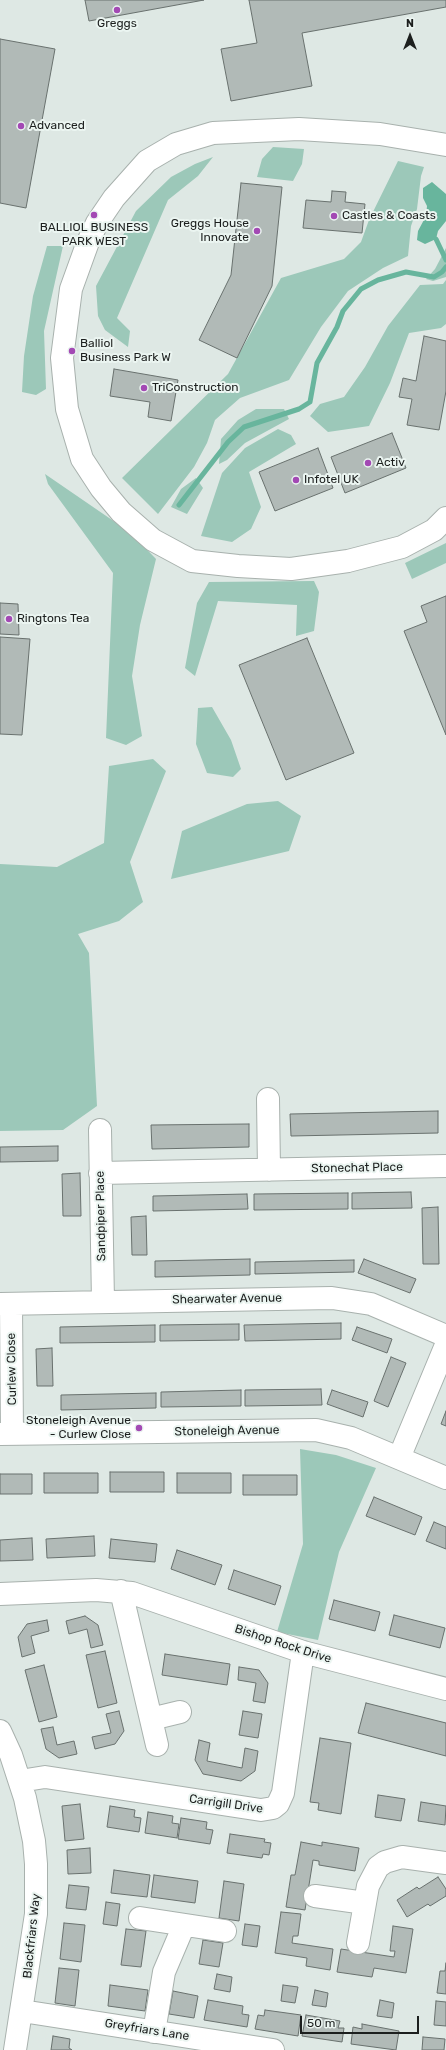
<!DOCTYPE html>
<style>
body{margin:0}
#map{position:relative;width:446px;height:2050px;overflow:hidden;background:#dee8e4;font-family:Rubik,sans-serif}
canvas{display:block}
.north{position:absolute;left:390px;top:16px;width:40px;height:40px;-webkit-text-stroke:3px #ebf5f1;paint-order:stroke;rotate:0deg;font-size:11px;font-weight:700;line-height:16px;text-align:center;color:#1c1f1e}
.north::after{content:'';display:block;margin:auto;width:14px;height:18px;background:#1c1f1e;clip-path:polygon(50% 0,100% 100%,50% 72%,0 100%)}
.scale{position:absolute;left:300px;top:2016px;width:119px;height:18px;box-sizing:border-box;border:2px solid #1c1f1e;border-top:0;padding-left:5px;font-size:12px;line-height:14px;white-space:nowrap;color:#1c1f1e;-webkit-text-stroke:3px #ebf5f1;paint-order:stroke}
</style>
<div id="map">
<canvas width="446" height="2050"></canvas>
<div class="north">N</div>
<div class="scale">50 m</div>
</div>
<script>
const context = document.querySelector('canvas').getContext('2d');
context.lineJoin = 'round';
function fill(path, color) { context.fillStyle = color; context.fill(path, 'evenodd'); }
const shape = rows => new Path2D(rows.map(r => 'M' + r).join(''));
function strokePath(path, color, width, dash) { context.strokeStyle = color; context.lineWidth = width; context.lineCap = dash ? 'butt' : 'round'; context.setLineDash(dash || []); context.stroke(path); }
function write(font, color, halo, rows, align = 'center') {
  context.font = font + ' Rubik,sans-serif'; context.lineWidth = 4; context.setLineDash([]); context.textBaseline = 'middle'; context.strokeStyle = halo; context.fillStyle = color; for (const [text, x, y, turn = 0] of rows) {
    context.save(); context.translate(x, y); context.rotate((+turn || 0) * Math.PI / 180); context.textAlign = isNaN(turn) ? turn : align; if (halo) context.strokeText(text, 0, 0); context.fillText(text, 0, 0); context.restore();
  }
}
const green = shape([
 [273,147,304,149,302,164,293,181,257,177,262,159],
 [213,157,198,176,168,200,117,318,130,331,128,347,105,330,98,316,96,286,136,211,171,177,195,164],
 [398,161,424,167,421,176,417,209,411,226,408,256,383,268,348,291,321,327,289,380,240,398,215,420,207,443,194,467,158,514,122,478,228,374,281,278,344,259,361,242,369,220],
 [47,246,63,246,44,331,46,389,36,395,22,392,24,356,33,296],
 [446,248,446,277,433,281,426,279,435,269],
 [446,280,446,324,441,328,409,333,390,383,369,426,328,432,310,416,320,404,344,397,365,367,388,326,420,285,443,284],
 [256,409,284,409,289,419,245,443,227,460,219,464,221,439,238,420],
 [278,429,291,435,296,444,249,472,261,507,251,529,232,542,201,536,222,473,245,448],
 [45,474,131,533,156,559,140,625,132,676,142,736,126,745,106,738,113,573,48,484],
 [196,478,203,488,187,514,171,507,181,489],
 [446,543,446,563,412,579,405,563],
 [314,581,319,592,314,631,296,636,297,605,218,601,195,676,185,668,197,603,209,582],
 [212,707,231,740,241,769,233,777,207,773,196,744,198,708],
 [153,759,166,771,130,862,143,902,119,921,78,934,89,953,97,1106,63,1130,0,1131,0,864,57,867,104,843,109,766],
 [278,801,301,816,289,851,171,879,182,831,247,804],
 [300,1449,336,1455,376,1468,339,1552,318,1640,277,1632,303,1544]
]);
const water = shape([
 [432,182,446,194,446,221,438,231,436,239,425,244,417,240,418,231,426,216,427,206,423,198,423,188]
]);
const stream = shape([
 [436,239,446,260],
 [179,505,228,442,244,427,299,409,310,402,317,363,337,327,343,311,361,289,378,280,406,272,434,277,442,272,446,267]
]);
const building = shape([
 [85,0,204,0,89,21,85,0],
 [249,0,446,0,446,7,302,33,312,86,231,101,221,49,257,43,249,0],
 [0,39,55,49,26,208,0,203,0,39],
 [241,183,282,187,272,286,237,358,199,340,231,275,241,183],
 [332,191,346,192,345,202,365,204,362,233,303,228,306,200,331,202,332,191],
 [424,336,446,341,446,391,439,430,407,425,412,399,399,397,403,378,416,381,424,336],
 [114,369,178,380,171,421,148,417,150,402,110,396,114,369],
 [392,433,406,468,345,493,331,457,392,433],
 [318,448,333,488,275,511,259,472,318,448],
 [446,596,446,735,404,631,427,622,421,606,446,596],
 [0,603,18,604,19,635,0,634,0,603],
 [0,637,30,639,22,735,0,734,0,637],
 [307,638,354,753,286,780,239,665,307,638],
 [438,1111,438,1133,291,1136,290,1114,438,1111],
 [249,1124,249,1147,152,1149,151,1125,249,1124],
 [58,1146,58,1161,0,1162,0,1147,58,1146],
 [80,1173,81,1216,63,1216,62,1174,80,1173],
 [411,1192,412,1208,352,1209,352,1193,411,1192],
 [348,1193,348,1209,254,1210,254,1194,348,1193],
 [247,1194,248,1209,153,1211,153,1196,247,1194],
 [438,1207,439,1264,423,1264,422,1208,438,1207],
 [146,1216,147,1255,132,1255,131,1217,146,1216],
 [250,1259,250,1275,155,1277,155,1261,250,1259],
 [364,1259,416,1279,410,1293,358,1273,364,1259],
 [354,1260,354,1272,255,1274,255,1262,354,1260],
 [341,1323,341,1339,245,1341,244,1325,341,1323],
 [239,1324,239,1340,160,1341,160,1325,239,1324],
 [155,1325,155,1342,60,1343,60,1327,155,1325],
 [357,1327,392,1339,387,1353,352,1340,357,1327],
 [52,1348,53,1386,37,1386,36,1349,52,1348],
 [391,1357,406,1363,388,1407,374,1401,391,1357],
 [321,1389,322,1405,245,1406,245,1390,321,1389],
 [241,1390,241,1406,161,1407,161,1392,241,1390],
 [332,1390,368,1402,363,1417,327,1404,332,1390],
 [156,1393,156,1408,61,1410,61,1395,156,1393],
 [446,1411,446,1426,441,1424,446,1411],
 [110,1472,164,1472,164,1492,110,1492,110,1472],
 [44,1473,98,1473,98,1493,44,1493,44,1473],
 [177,1473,231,1473,231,1493,177,1493,177,1473],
 [0,1474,32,1474,32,1494,0,1494,0,1474],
 [243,1475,297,1475,297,1495,243,1495,243,1475],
 [374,1497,422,1517,415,1535,366,1516,374,1497],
 [434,1522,446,1527,446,1549,426,1541,434,1522],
 [94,1536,95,1556,47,1558,46,1539,94,1536],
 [32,1538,33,1560,0,1561,0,1540,32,1538],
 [111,1539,157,1544,155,1562,109,1558,111,1539],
 [177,1550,222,1565,215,1585,171,1569,177,1550],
 [234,1570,281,1586,275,1605,228,1589,234,1570],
 [334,1600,380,1612,375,1631,329,1619,334,1600],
 [394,1615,445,1628,440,1648,389,1635,394,1615],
 [85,1616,98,1625,103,1645,91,1648,87,1629,69,1634,66,1621,85,1616],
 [47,1620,49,1631,31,1636,35,1653,22,1657,18,1637,27,1624,47,1620],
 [105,1651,117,1703,98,1708,86,1655,105,1651],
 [165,1654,230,1664,227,1685,162,1675,165,1654],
 [44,1665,57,1717,39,1722,25,1670,44,1665],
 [239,1667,259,1670,268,1683,265,1703,253,1701,256,1683,238,1680,239,1667],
 [366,1703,446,1723,446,1756,358,1733,366,1703],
 [119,1711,124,1731,115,1744,95,1749,92,1737,111,1733,106,1714,119,1711],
 [243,1711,262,1714,258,1738,239,1735,243,1711],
 [53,1727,57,1745,74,1741,77,1754,59,1758,46,1749,41,1729,53,1727],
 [320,1738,351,1743,341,1814,318,1810,319,1803,310,1802,320,1738],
 [199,1740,210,1743,207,1761,242,1768,245,1748,258,1751,255,1771,241,1781,203,1774,195,1760,199,1740],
 [378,1795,405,1799,401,1821,375,1817,378,1795],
 [421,1802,446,1806,445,1825,418,1821,421,1802],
 [80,1804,84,1839,65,1841,62,1806,80,1804],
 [110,1806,135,1810,134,1817,141,1818,139,1832,107,1827,110,1806],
 [148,1812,173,1816,172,1823,179,1824,177,1838,145,1833,148,1812],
 [181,1818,207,1822,206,1829,213,1830,210,1844,178,1839,181,1818],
 [230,1834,265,1839,264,1842,271,1843,269,1855,263,1854,262,1858,227,1853,230,1834],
 [301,1842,322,1846,322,1842,359,1848,355,1871,319,1865,319,1861,313,1860,305,1910,286,1907,291,1875,295,1875,301,1842],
 [90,1848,91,1873,68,1874,67,1850,90,1848],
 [114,1870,150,1875,147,1897,111,1893,114,1870],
 [154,1875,198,1881,195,1903,151,1897,154,1875],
 [438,1877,446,1889,446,1896,430,1906,428,1904,407,1917,397,1900,417,1887,419,1889,438,1877],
 [224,1881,244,1884,239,1921,219,1918,224,1881],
 [69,1885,89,1887,86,1910,66,1908,69,1885],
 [106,1902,120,1904,117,1926,103,1924,106,1902],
 [281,1912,301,1914,298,1936,293,1936,292,1943,333,1949,330,1970,306,1966,307,1958,275,1953,281,1912],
 [64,1923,85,1925,81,1962,60,1959,64,1923],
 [245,1924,260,1926,257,1947,242,1945,245,1924],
 [393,1926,413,1929,406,1973,374,1968,372,1977,337,1972,341,1949,394,1957,395,1951,390,1951,393,1926],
 [126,1929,146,1931,141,1967,121,1965,126,1929],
 [203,1940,223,1943,219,1967,199,1964,203,1940],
 [446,1963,446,1994,437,1993,440,1971,445,1971,446,1963],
 [59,1968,79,1970,75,2006,55,2003,59,1968],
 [217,1974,232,1977,230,1992,214,1989,217,1974],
 [110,1985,148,1990,145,2011,108,2006,110,1985],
 [283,1985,298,1987,295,2003,281,2001,283,1985],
 [315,1990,328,1993,326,2007,312,2005,315,1990],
 [173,1991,198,1996,194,2018,169,2014,173,1991],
 [208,2000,243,2006,242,2014,249,2015,247,2027,204,2020,208,2000],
 [380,2000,394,2003,392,2018,377,2016,380,2000],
 [436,2001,446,2002,446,2026,434,2025,436,2001],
 [265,2010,301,2015,298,2036,255,2029,258,2015,264,2016,265,2010],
 [306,2015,340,2021,338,2028,344,2028,342,2042,302,2036,306,2015],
 [362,2024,399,2031,396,2050,351,2044,353,2027,362,2029,362,2024],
 [53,2036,70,2039,69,2048,72,2050,51,2050,53,2036],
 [423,2037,445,2039,444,2050,422,2050,423,2037]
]);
const minor = shape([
 [446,145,380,134,299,129,213,133,176,144,147,161,114,198,97,223,88,242,71,289,62,358,67,409,82,459,101,488,121,512,153,540,192,561,238,566,291,569,348,561,402,547,434,530,446,518],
 [268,1099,269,1170],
 [100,1130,103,1302],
 [100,1173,446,1166],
 [0,1304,332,1298,371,1304,446,1336],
 [11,1304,12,1434],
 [0,1434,316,1430,351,1438,446,1478],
 [399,1458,446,1345],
 [121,1591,157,1745],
 [0,1594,96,1590,132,1593,303,1652,446,1689],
 [151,1719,180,1712],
 [0,1731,11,1755,25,1798,34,1841,36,1864,36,1914,15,2050],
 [20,1781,45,1777,261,1810,273,1808,278,1804,283,1793,303,1652],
 [315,1896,365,1903],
 [140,1918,225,1931],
 [358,1943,368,1886,378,1867,385,1862,402,1857,446,1863],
 [22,2011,273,2050],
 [154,2032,164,1972,184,1925]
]);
const markers = [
 [117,10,4,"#a349b4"],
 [21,126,4,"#a349b4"],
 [94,215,4,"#a349b4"],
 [334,216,4,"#a349b4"],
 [257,231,4,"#a349b4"],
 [72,351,4,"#a349b4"],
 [144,388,4,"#a349b4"],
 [368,463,4,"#a349b4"],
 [296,480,4,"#a349b4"],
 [9,619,4,"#a349b4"],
 [139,1428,4,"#a349b4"]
];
const poiNames = [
 ["Greggs",117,24,"center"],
 ["Advanced",29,126],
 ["Castles & Coasts",342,216],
 ["Greggs House",249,224,"right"],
 ["Innovate",249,238,"right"],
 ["BALLIOL BUSINESS",94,228,"center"],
 ["PARK WEST",94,242,"center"],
 ["Balliol",80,344],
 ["Business Park W",80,358],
 ["TriConstruction",152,388],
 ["Activ",376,463],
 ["Infotel UK",304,480],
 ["Ringtons Tea",17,619],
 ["Stoneleigh Avenue",131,1421,"right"],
 ["- Curlew Close",131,1435,"right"]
];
const streetNames = [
 ["Stonechat Place",357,1168,-1],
 ["Sandpiper Place",101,1216,-91],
 ["Shearwater Avenue",227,1299,-1],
 ["Curlew Close",12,1369,-91],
 ["Stoneleigh Avenue",227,1431,-1],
 ["Bishop Rock Drive",283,1644,18],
 ["Carrigill Drive",226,1804,8],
 ["Blackfriars Way",32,1936,-84],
 ["Greyfriars Lane",147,2030,9]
];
fill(green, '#9cc8b9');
fill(water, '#68b59d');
strokePath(stream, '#68b59d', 5);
fill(building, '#b1bab7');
strokePath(building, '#69716e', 1);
strokePath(minor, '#a8b1ad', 24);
strokePath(minor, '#fff', 22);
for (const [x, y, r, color] of markers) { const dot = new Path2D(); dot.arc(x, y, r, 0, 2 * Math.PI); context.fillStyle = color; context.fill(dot); strokePath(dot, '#ebf5f1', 1.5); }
write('12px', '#1c1f1e', '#ebf5f1', poiNames, 'left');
write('12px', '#1c1f1e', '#ebf5f1', streetNames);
</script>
